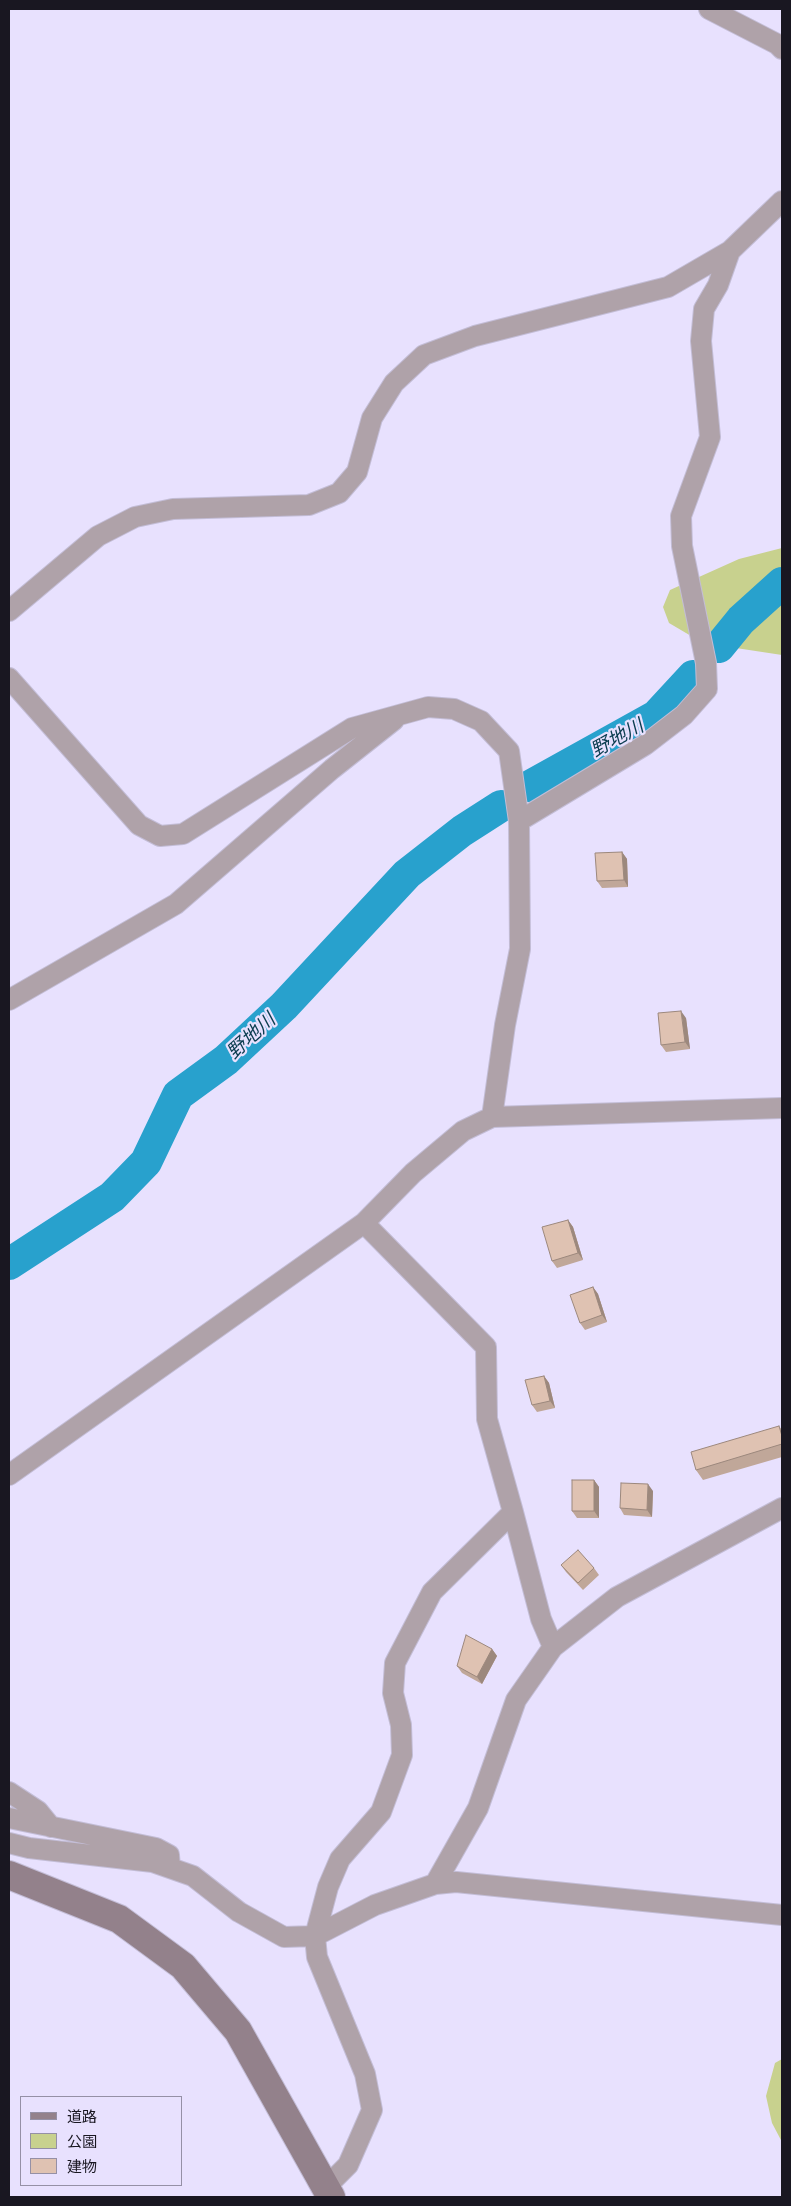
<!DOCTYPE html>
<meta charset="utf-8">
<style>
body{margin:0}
#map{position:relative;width:791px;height:2206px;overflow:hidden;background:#e8e1fe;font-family:"Exo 2","Noto Sans JP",sans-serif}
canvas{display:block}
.frame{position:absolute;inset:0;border:10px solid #191721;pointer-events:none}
.legend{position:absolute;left:20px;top:2096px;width:162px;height:90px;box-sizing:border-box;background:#e8e1fe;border:1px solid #9590a6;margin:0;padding:6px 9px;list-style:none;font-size:15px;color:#191721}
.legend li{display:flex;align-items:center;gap:10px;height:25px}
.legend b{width:25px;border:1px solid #9590a6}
</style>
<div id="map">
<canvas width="791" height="2206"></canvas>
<div class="frame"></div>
<ul class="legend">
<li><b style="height:6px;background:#93818b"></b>道路</li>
<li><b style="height:14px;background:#c8d18e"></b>公園</li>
<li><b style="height:14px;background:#dfc2b2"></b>建物</li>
</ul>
</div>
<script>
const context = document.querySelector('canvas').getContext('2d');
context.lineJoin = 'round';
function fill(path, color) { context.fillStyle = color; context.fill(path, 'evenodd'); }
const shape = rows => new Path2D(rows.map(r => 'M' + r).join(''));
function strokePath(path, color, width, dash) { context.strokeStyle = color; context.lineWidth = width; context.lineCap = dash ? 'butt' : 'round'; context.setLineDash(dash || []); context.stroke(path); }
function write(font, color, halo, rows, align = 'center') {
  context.font = font + ' "Exo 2","Noto Sans JP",sans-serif'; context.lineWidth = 4.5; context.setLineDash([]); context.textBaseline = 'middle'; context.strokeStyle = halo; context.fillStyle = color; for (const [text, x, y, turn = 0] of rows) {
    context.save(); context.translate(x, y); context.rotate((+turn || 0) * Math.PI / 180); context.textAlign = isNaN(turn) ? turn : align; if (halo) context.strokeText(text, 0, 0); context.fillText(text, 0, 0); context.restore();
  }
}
const green = shape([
 [782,548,782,655,703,643,669,623,663,607,670,590,739,559],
 [782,2059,782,2142,772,2123,766,2096,775,2063]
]);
const river = shape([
 [719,647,741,620,782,583],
 [530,786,656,716,693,676],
 [9,1264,112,1197,146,1162,178,1095,226,1060,284,1006,407,874,462,831,501,806]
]);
const street = shape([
 [709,9,777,44,782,49],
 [9,611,98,536,135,517,173,509,309,505,339,493,357,472,372,418,394,383,424,355,475,336,668,287,730,251,782,201],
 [9,678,139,825,160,836,183,834,352,728,428,707,454,709,481,721,509,751,519,821,520,949,505,1025,492,1117],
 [519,821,645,745,684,715,707,689,706,663,682,546,681,516,710,437,701,341,704,309,718,285,730,251],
 [9,1000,176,904,332,769,394,720],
 [9,1475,364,1223,413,1173,463,1131,492,1117,782,1108],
 [513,1512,541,1619,553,1647],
 [9,1792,38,1811,51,1827],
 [9,1818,156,1848,169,1855,170,1868],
 [9,1843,29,1848,153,1862,193,1876,239,1912,284,1937,315,1936,375,1905,435,1884,456,1882,782,1915],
 [435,1884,478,1808,516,1700,553,1647,617,1597,782,1508],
 [326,2187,348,2165,372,2110,365,2074,317,1957,315,1936,328,1887,340,1859,381,1812,402,1755,401,1725,393,1693,395,1663,432,1592,513,1512,487,1419,486,1347,364,1223]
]);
const secondary = shape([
 [9,1875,119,1919,183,1966,238,2031,331,2197]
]);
const wall = shape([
 [622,852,627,859,628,887,602,888,597,881],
 [686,1018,690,1049,666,1052,661,1045],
 [568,1220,573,1227,583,1260,557,1268,552,1261],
 [593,1287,598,1294,607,1322,585,1330,580,1323],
 [544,1376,549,1383,555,1408,537,1412,532,1405],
 [779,1426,782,1430,782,1457,703,1480,696,1470],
 [594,1480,599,1487,599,1518,577,1518,572,1511],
 [653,1491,652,1517,624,1515,620,1508],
 [561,1565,594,1568,599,1575,583,1590,566,1572],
 [492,1649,497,1656,482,1684,462,1673,457,1666]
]);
const shadedWall = shape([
 [622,852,627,859,628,887,624,880],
 [681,1011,686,1018,690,1049,685,1042],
 [568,1220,573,1227,583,1260,578,1253],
 [593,1287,598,1294,607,1322,602,1315],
 [544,1376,549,1383,555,1408,550,1401],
 [594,1480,599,1487,599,1518,594,1511],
 [648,1484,653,1491,652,1517,647,1510],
 [492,1649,497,1656,482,1684,477,1677]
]);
const building = shape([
 [622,852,624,880,597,881,595,853,622,852],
 [681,1011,685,1042,661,1045,658,1013,681,1011],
 [568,1220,578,1253,552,1261,542,1227,568,1220],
 [593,1287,602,1315,580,1323,570,1295,593,1287],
 [544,1376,550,1401,532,1405,525,1380,544,1376],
 [779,1426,782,1436,782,1444,696,1470,691,1452,779,1426],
 [572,1480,594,1480,594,1511,572,1511,572,1480],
 [621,1483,648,1484,647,1510,620,1508,621,1483],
 [578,1550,594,1568,578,1583,561,1565,578,1550],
 [466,1635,492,1649,477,1677,457,1666,466,1635]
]);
const waterNames = [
 ["野地川",617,738,-29],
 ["野地川",251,1036,-42]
];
fill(green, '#c8d18e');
strokePath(river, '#28a1cd', 32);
strokePath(street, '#c3bdd6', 22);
strokePath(secondary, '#c3bdd6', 30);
strokePath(street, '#afa2a9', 20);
strokePath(secondary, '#93818b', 28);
fill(wall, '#c0a799');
fill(shadedWall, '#9c887d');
fill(building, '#dfc2b2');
strokePath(building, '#9c887d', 1);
write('italic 19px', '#0a3c4f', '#e8e1fe', waterNames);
</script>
